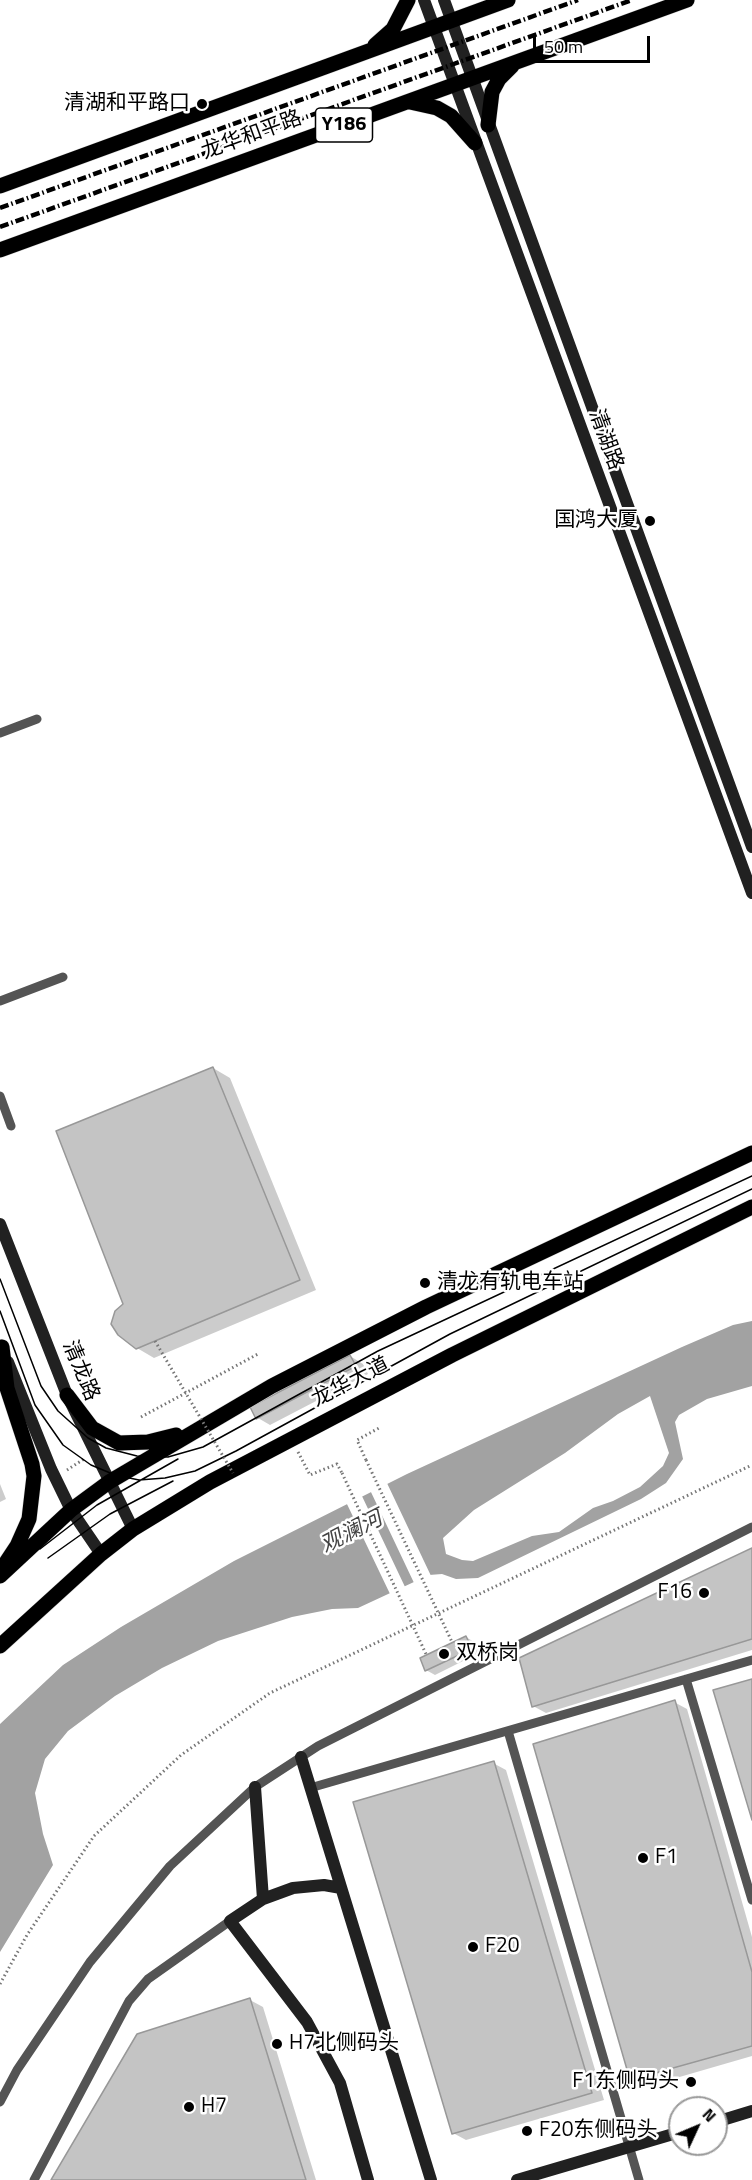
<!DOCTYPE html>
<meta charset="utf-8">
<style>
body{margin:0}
#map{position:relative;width:752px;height:2180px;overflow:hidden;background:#fff;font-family:"Titillium Web",sans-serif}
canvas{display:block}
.north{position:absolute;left:668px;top:2096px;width:60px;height:60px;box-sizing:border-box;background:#fff;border:2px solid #999;border-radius:50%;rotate:46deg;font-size:16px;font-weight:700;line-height:24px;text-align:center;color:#000}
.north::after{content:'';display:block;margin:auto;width:21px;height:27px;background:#000;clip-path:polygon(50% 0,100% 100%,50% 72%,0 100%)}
.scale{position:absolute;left:533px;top:36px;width:117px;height:27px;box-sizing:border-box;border:3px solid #000;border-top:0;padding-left:8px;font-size:18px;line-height:21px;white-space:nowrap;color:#000;-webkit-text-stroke:4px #fff;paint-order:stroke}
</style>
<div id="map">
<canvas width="752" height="2180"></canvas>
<div class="north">N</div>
<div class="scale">50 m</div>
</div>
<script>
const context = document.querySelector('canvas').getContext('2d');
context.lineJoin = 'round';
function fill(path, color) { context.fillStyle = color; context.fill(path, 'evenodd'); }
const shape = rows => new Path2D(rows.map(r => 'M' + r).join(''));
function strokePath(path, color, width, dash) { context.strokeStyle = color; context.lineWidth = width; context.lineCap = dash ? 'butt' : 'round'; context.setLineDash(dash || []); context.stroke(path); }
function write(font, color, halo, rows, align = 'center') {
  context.font = font + ' "Titillium Web","Noto Sans SC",sans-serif'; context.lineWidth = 5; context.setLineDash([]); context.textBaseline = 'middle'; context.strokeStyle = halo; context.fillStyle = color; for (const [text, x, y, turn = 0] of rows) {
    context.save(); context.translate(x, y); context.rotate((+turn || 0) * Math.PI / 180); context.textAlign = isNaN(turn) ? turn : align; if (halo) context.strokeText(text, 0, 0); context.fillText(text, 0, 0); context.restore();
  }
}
const water = shape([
 [752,1321,752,1386,707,1399,679,1415,675,1422,683,1459,666,1483,641,1499,478,1578,456,1579,442,1574,429,1575,358,1608,332,1609,292,1617,218,1641,162,1668,115,1696,68,1731,45,1759,35,1793,43,1834,53,1865,0,1952,0,1724,63,1665,121,1627,234,1561,407,1474,682,1347,733,1325],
 [650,1396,669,1453,663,1466,640,1487,613,1501,593,1508,559,1532,532,1536,473,1561,462,1560,446,1554,443,1538,474,1510,565,1453,618,1414]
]);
const pier = shape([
 [386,1481,432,1578,415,1585,370,1490],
 [361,1494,406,1589,391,1596,346,1502]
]);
const shadow = shape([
 [213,1068,230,1078,316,1290,154,1358,137,1348,125,1305],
 [350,1356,363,1364,368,1374,270,1425,258,1418],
 [0,1484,6,1499,0,1502],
 [752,1549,752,1650,546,1713,533,1706],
 [466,1637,474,1642,479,1653,435,1675,426,1670],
 [674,1702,687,1709,752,1937,752,2056,645,2087,632,2079],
 [493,1763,506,1770,604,2100,466,2140,453,2133],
 [250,2000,263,2007,316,2180,53,2180]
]);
const building = shape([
 [213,1067,300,1280,136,1349,118,1335,111,1324,115,1311,123,1304,56,1131,213,1067],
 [350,1355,356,1366,256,1419,250,1407,350,1355],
 [752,1548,752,1639,532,1707,519,1658,752,1548],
 [466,1636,472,1649,425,1671,420,1658,466,1636],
 [752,1679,752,1820,713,1690,752,1679],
 [675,1700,752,1972,752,2046,630,2080,533,1744,675,1700],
 [494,1761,592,2093,452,2134,353,1802,494,1761],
 [250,1998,306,2180,51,2180,137,2034,250,1998]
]);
const path = shape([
 [141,1417,258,1354],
 [298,1452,310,1475,337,1464,342,1473],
 [366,1460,357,1440,381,1427],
 [67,1470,84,1459],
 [0,1984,27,1935,94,1836,181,1755,270,1693,752,1465]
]);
const lane = shape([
 [0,733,37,719],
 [0,1001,63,977],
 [0,1096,11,1126],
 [686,1679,752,1900],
 [508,1731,639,2180],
 [310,1788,752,1660],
 [0,2102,17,2070,90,1962,170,1866,255,1787,318,1746,752,1527],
 [34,2180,129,2001,148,1979,230,1921]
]);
const secondary = shape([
 [424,0,752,893],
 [444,0,752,847],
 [0,1224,67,1395,133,1529],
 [8,1362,51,1469,71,1510,101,1554],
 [301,1757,431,2180],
 [255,1787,263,1899],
 [341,1888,324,1885,293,1888,263,1899,230,1921,307,2022,340,2083,368,2180],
 [716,2122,752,2111],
 [517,2180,680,2132]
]);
const primary = shape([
 [375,45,393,29,408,0],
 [410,102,437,108,451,116,475,143],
 [488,125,492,92,499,79,512,66],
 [0,186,508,0],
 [0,250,687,0],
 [2,1347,7,1388,32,1464,34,1476,29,1519,17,1546,5,1564],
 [67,1395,92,1428,119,1443,148,1442,176,1435],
 [0,1576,71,1510,109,1482,272,1386,426,1307,752,1153],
 [0,1646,101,1554,133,1529,210,1482,452,1355,752,1207]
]);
const tram = shape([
 [0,1279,41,1386,58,1411,88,1438,106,1448,137,1456,168,1457,203,1447,378,1351,752,1176],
 [0,1311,35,1405,63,1445,91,1465,115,1475,139,1480,165,1478,195,1471,236,1451,450,1334,752,1189],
 [40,1549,97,1505,178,1459],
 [48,1558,110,1514,173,1481]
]);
const rail = shape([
 [0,208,578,0],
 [0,227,632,0]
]);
const pathBridge = shape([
 [155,1341,233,1473],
 [366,1460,452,1642],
 [342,1473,426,1654]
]);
const markers = [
 [202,104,6,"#000"],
 [650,521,6,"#000"],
 [425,1283,6,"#000"],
 [704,1593,6,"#000"],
 [444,1654,6,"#000"],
 [643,1858,6,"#000"],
 [473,1947,6,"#000"],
 [277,2044,6,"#000"],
 [691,2082,6,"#000"],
 [189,2107,6,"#000"],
 [527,2131,6,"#000"]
];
const shields = [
 [344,125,57]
];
const shieldNames = [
 ["Y186",344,125]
];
const poiNames = [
 ["清湖和平路口",190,104,"right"],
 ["国鸿大厦",638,521,"right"],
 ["清龙有轨电车站",437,1283],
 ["F16",692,1593,"right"],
 ["双桥岗",456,1654],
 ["F1",655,1858],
 ["F20",485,1947],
 ["H7北侧码头",289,2044],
 ["F1东侧码头",679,2082,"right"],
 ["H7",201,2107],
 ["F20东侧码头",539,2131]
];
const streetNames = [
 ["龙华和平路",252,136,-20],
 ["清湖路",605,440,70],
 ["清龙路",80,1371,67],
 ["龙华大道",351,1383,-27]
];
const waterNames = [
 ["观澜河",352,1533,-27]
];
fill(water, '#a2a2a2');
fill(pier, '#fff');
fill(shadow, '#0003');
fill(building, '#c4c4c4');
strokePath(building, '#989898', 1.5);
strokePath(primary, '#dbdbdb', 16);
strokePath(path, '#767676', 3, [1.5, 3]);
strokePath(lane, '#545454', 9);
strokePath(secondary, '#212121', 12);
strokePath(primary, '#000', 15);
strokePath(tram, '#000', 1.5);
strokePath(rail, '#000', 4.5, [9, 3, 1.5, 3]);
strokePath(pathBridge, '#767676', 3, [1.5, 3]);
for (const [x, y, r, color] of markers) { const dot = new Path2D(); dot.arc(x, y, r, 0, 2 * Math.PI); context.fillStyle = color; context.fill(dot); strokePath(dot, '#fff', 2); }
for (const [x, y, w] of shields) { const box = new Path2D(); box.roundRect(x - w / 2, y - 17, w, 34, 4.5); context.fillStyle = '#fff'; context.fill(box); strokePath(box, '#000', 1.5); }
write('bold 20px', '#000', null, shieldNames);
write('21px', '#000', '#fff', poiNames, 'left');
write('21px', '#000', '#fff', streetNames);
write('italic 22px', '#434343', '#fff', waterNames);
</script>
